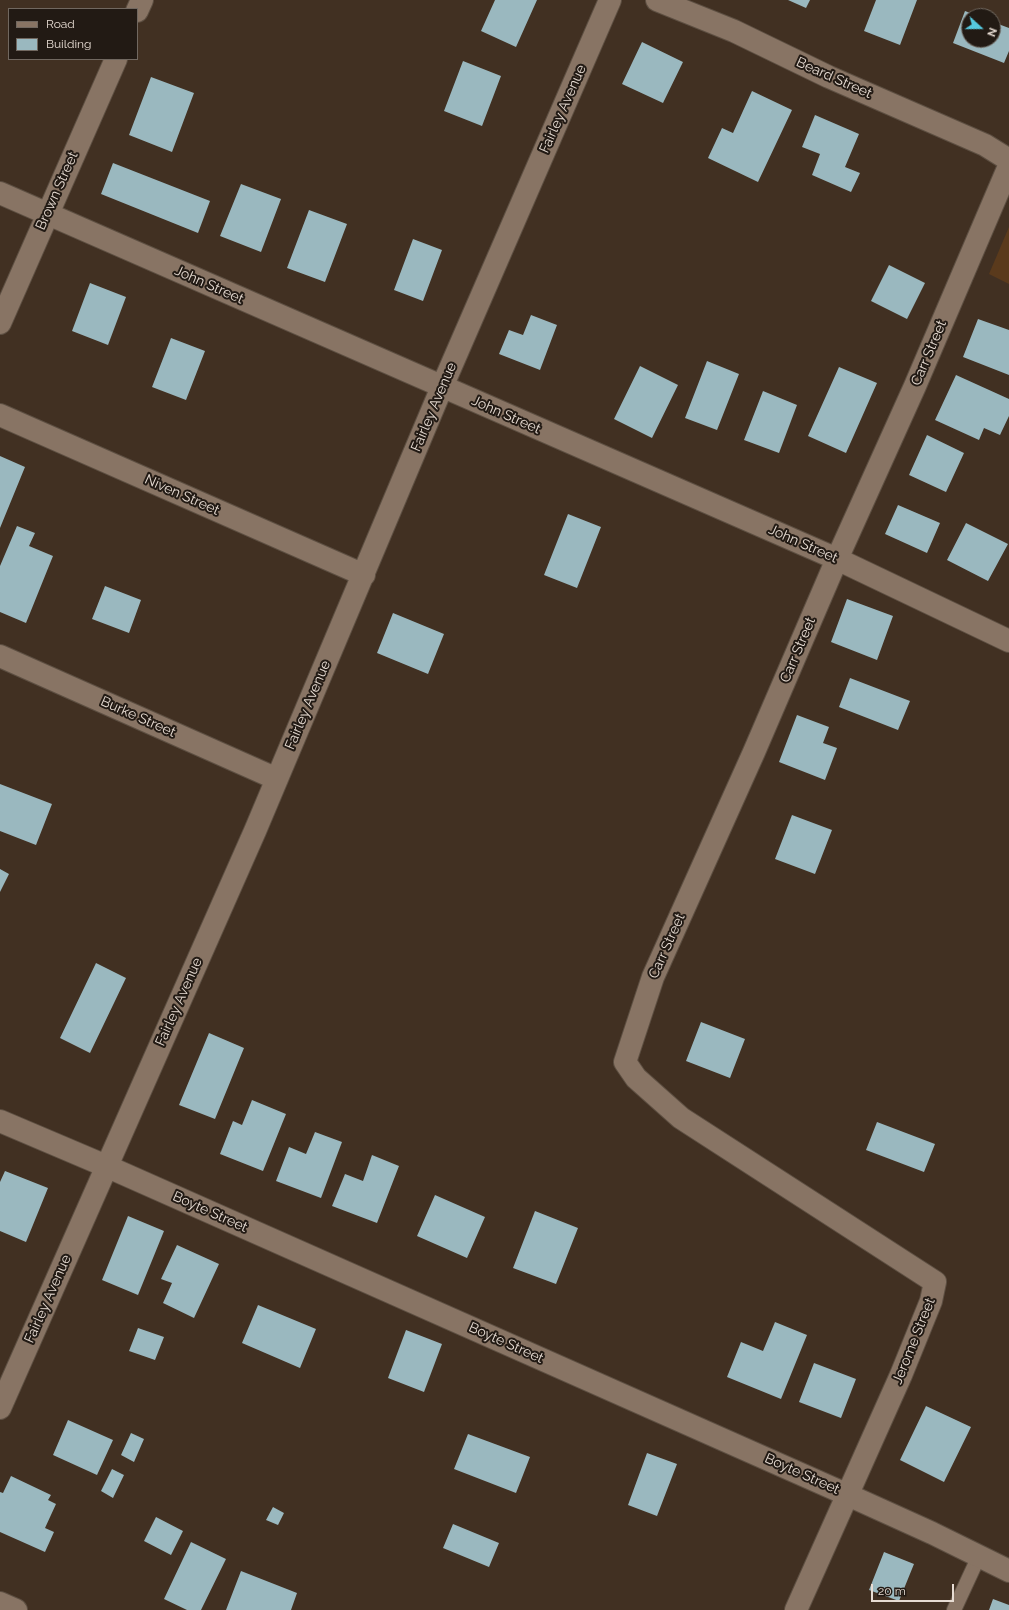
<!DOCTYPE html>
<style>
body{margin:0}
#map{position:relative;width:1009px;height:1610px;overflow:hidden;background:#413022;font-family:Raleway,sans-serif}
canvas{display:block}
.legend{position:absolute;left:8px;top:8px;width:130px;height:52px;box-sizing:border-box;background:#221a14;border:1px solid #716860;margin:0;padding:5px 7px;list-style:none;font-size:12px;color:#e7dcd3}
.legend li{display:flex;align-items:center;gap:8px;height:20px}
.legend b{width:20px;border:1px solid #716860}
.north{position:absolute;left:961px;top:8px;width:40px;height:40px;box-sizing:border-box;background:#221a14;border:1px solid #716860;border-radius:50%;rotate:111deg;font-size:11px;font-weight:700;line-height:16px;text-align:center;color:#e7dcd3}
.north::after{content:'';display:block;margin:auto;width:14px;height:18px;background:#56c9e0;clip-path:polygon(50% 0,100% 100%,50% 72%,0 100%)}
.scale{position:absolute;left:871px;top:1584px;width:83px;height:18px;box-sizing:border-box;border:2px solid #e7dcd3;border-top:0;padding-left:5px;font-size:12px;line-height:14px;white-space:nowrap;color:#e7dcd3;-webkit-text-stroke:3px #221a14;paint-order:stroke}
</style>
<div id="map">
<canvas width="1009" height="1610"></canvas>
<ul class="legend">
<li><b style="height:5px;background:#887464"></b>Road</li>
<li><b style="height:11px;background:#9ab8bf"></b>Building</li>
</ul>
<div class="north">N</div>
<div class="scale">20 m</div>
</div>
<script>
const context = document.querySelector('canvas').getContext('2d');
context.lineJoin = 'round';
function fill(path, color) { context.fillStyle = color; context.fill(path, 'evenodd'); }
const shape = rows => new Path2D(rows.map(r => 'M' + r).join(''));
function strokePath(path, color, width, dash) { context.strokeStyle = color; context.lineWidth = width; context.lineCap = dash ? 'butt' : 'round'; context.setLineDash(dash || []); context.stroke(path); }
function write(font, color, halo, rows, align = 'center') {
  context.font = font + ' Raleway,sans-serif'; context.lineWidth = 4; context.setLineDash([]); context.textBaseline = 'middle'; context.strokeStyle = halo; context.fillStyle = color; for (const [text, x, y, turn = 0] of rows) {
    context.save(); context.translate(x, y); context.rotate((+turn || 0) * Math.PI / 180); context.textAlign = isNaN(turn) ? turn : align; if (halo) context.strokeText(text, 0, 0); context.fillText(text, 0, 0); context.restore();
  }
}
const green = shape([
 [1009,227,1009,284,989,274]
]);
const building = shape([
 [495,0,537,0,516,47,481,31],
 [788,0,810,0,806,8],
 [876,0,917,0,900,45,864,31],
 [965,11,978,16,969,16,969,40,993,40,993,22,1009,28,1009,51,1004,63,953,43],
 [642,42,683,62,663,103,622,84],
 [463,61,501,76,482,126,444,111],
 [151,77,194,93,172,152,129,135],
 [752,91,792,110,758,182,708,158,722,128,733,133],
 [815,115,859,134,845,167,860,173,851,192,812,175,820,154,802,147],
 [113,163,210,201,198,233,101,194],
 [241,184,281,199,261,252,220,236],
 [309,210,347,224,325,282,287,268],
 [413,239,442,250,423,301,394,290],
 [889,265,925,283,907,319,871,301],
 [90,283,126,297,108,345,72,331],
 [531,315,557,325,540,370,499,354,509,330,523,335],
 [978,319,1009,330,1009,375,963,357],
 [171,338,205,351,186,400,152,387],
 [707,361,739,374,717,430,685,418],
 [640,366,678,385,652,438,614,419],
 [839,367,877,383,846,453,808,436],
 [956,375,1009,399,1009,416,1000,435,984,428,979,440,935,420],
 [763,391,797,405,779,453,744,440],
 [927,435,964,453,946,492,909,475],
 [0,456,25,467,0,528],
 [898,505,940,523,927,553,885,534],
 [568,514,601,527,577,588,544,575],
 [966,523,1008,544,988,581,947,560],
 [17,526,35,533,29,546,53,556,26,623,0,612,0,566],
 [105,586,141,600,129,633,92,619],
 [847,599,893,616,877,660,831,642],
 [393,613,444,634,428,674,377,653],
 [850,678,910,701,898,730,839,707],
 [797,715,829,727,823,743,837,748,825,780,779,762],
 [0,784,52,804,36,845,0,831],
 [792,815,832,830,815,874,775,859],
 [0,869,9,874,0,892],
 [96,963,126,978,90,1053,60,1038],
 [701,1022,745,1039,730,1078,686,1061],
 [209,1033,244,1048,215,1119,179,1105],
 [252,1100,286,1114,263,1171,220,1154,233,1121,242,1125],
 [877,1122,935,1144,924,1172,866,1150],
 [315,1132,342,1142,321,1198,276,1181,289,1147,306,1154],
 [372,1155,399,1166,377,1223,332,1206,345,1174,363,1181],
 [5,1171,48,1188,26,1242,0,1231,0,1182],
 [435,1195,485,1217,467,1258,417,1236],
 [535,1211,578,1228,556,1284,513,1268],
 [128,1216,164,1231,138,1295,102,1280],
 [177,1245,219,1264,194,1318,163,1303,172,1283,161,1279],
 [258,1305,316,1329,300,1368,242,1343],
 [775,1322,807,1335,781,1399,727,1377,741,1342,763,1351],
 [138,1328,164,1337,155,1360,129,1351],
 [406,1330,442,1344,424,1392,388,1378],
 [814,1363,856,1379,841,1418,799,1402],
 [926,1406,971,1427,944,1482,900,1460],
 [68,1420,113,1440,97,1475,53,1455],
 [131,1433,144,1439,134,1462,121,1455],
 [468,1434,530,1457,516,1493,454,1469],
 [647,1453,677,1464,657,1516,628,1505],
 [112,1469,124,1475,113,1498,101,1491],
 [11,1476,51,1495,48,1500,56,1504,45,1528,54,1532,45,1552,0,1532,0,1492,3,1493],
 [273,1507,284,1513,278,1525,266,1520],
 [156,1517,183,1531,171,1555,144,1541],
 [453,1524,499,1543,489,1567,443,1548],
 [191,1542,226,1559,201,1610,187,1610,164,1599],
 [884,1552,914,1564,899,1601,869,1590],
 [241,1571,297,1593,291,1610,226,1610],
 [993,1599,1009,1605,1009,1610,989,1610]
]);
const service = shape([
 [954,1610,979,1556]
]);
const minor = shape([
 [657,0,734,31,829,77,985,145,1009,160],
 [137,11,142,0],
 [0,193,837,559,1009,641],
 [0,323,116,59],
 [0,415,364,575],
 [0,656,277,779],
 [0,1121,106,1166,848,1495,932,1533,1009,1571],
 [0,1408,255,831,442,387,610,0],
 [0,1603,16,1610],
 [796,1610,901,1375,931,1301,935,1282,681,1118,636,1078,625,1062,653,977,754,752,837,559,915,386,1009,166]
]);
const streetNames = [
 ["Beard Street",834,78,24],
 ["Fairley Avenue",563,109,-66],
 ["Brown Street",57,191,-66],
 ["John Street",209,285,24],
 ["Carr Street",929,353,-67],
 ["Fairley Avenue",434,407,-67],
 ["John Street",506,415,24],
 ["Niven Street",182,495,24],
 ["John Street",803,544,24],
 ["Carr Street",798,650,-67],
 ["Fairley Avenue",308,705,-67],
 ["Burke Street",138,717,24],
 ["Carr Street",667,946,-66],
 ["Fairley Avenue",179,1002,-66],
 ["Boyte Street",210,1212,24],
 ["Fairley Avenue",48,1299,-66],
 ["Jerome Street",914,1341,-68],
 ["Boyte Street",506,1343,24],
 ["Boyte Street",802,1474,24]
];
fill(green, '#5a3a1c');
fill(building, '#9ab8bf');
strokePath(service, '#5d4f42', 16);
strokePath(minor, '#5d4f42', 24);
strokePath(service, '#887464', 14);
strokePath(minor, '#887464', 22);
write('14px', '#e7dcd3', '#221a14', streetNames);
</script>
